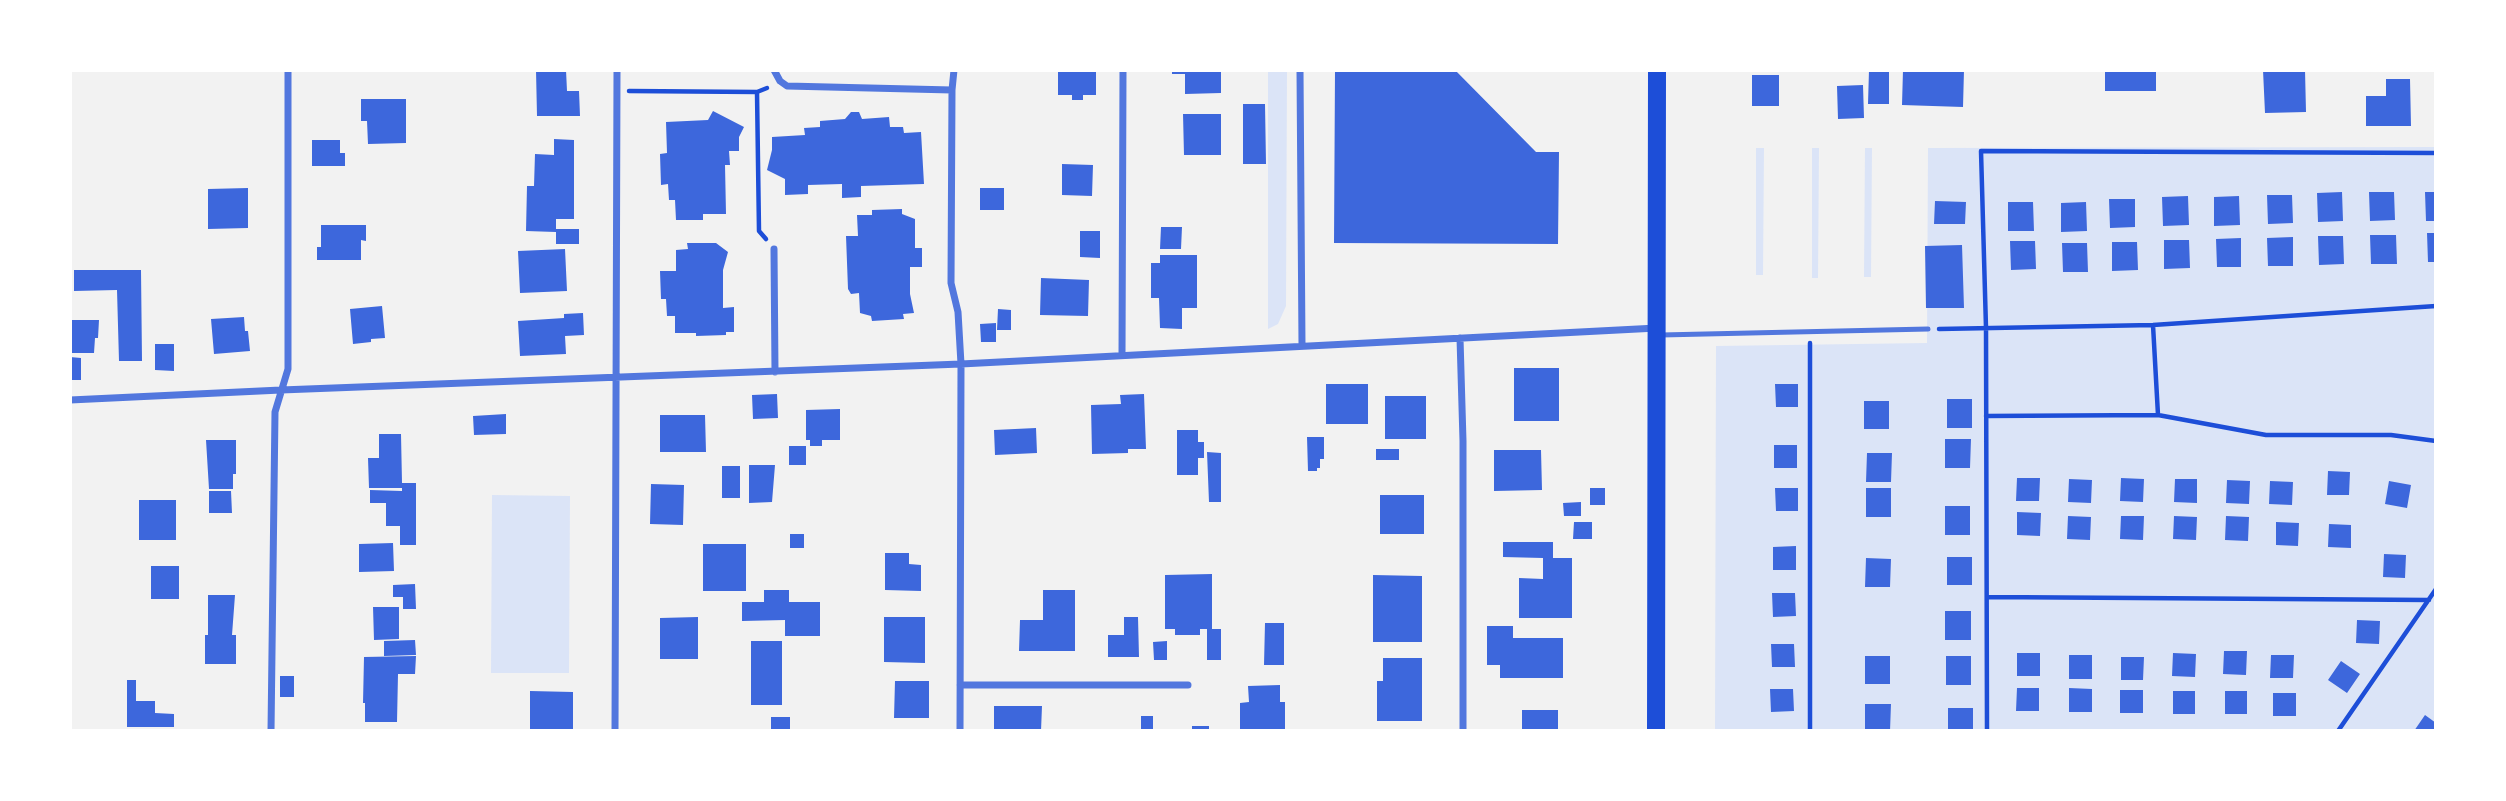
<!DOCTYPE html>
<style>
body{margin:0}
#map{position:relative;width:2506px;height:801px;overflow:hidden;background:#f2f2f2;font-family:Montserrat,sans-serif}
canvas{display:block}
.frame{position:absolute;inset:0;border:72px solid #fff;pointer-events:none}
</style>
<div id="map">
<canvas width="2506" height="801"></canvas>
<div class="frame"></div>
</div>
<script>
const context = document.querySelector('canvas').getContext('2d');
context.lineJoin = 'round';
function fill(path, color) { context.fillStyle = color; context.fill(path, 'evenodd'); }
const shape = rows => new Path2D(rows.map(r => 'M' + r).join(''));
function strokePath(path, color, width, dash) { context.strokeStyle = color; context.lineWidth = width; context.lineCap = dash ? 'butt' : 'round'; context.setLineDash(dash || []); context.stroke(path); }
const green = shape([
 [1268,70,1287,70,1286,306,1278,324,1268,329],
 [2436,147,2436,731,1715,731,1716,346,1927,343,1928,148],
 [1756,148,1764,148,1763,275,1756,275],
 [1812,148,1819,148,1818,278,1812,278],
 [1865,148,1872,148,1871,277,1864,277],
 [492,495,570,496,569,673,491,673]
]);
const building = shape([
 [536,70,566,70,567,91,579,91,580,116,537,116],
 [1058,70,1096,70,1096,95,1083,95,1083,100,1072,100,1072,95,1058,95],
 [1172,70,1221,70,1221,93,1185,94,1185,74,1172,74],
 [1335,70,1455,70,1536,152,1559,152,1558,244,1334,243],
 [1869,70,1889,70,1889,104,1868,104],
 [1903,70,1964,70,1963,107,1902,105],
 [2105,70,2156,70,2156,91,2105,91],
 [2263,70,2305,70,2306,112,2265,113],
 [1752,75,1779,75,1779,106,1752,106],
 [2386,79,2410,79,2411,126,2366,126,2366,96,2386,96],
 [1863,85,1864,118,1838,119,1837,86],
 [361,99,406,99,406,143,368,144,367,121,361,121],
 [1243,104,1265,104,1266,164,1243,164],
 [713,111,744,127,739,137,739,151,729,151,730,165,725,165,726,214,703,214,703,220,676,220,675,200,669,200,668,184,661,185,660,154,667,153,666,122,708,120],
 [851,112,859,112,862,119,889,117,890,127,903,127,904,133,921,132,924,184,861,186,861,197,842,198,842,184,808,185,808,194,785,195,785,179,767,170,772,150,772,137,805,135,804,128,820,127,820,121,845,119],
 [1183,114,1221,114,1221,155,1184,155],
 [554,139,574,140,574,219,556,219,556,229,579,229,579,244,556,244,556,232,526,231,527,186,534,186,535,154,554,155],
 [312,140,340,140,340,153,345,153,345,166,312,166],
 [1062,164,1093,165,1092,196,1062,195],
 [248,188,248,228,208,229,208,189],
 [980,188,1004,188,1004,210,980,210],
 [2342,192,2343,221,2318,222,2317,193],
 [2369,192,2394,192,2395,220,2370,221],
 [2425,192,2436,192,2436,221,2426,221],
 [2267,195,2292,195,2293,223,2268,224],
 [2188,196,2189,225,2163,226,2162,197],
 [2239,196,2240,225,2214,226,2214,197],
 [2109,199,2135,199,2135,227,2110,228],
 [1935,201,1966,202,1965,224,1934,224],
 [2008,202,2033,202,2034,231,2008,231],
 [2086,202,2087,231,2061,232,2061,203],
 [902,209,902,214,915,219,915,248,922,248,922,267,910,267,910,294,914,313,903,314,904,319,872,321,871,316,860,313,859,293,851,294,848,289,846,236,858,236,857,215,872,215,872,210],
 [321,225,366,225,366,241,361,240,361,260,317,260,317,247,321,247],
 [1161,227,1182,227,1181,249,1160,249],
 [1080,231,1100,231,1100,258,1080,257],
 [2427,233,2436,233,2436,262,2428,262],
 [2370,235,2396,235,2397,264,2371,264],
 [2318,236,2343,236,2344,264,2319,265],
 [2293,237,2293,266,2268,266,2267,238],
 [2241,238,2241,267,2217,267,2216,239],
 [2164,240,2189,240,2190,268,2164,269],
 [2010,241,2035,241,2036,269,2011,270],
 [2112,242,2137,242,2138,270,2112,271],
 [687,243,716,243,728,252,723,270,723,308,734,307,734,332,726,332,726,335,696,336,696,333,675,333,675,316,667,316,666,299,661,299,660,271,676,271,676,250,688,249],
 [2062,243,2087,243,2088,272,2063,272],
 [1962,245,1964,308,1926,308,1925,246],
 [565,249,567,291,520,293,518,251],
 [1160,255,1197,255,1197,308,1182,308,1182,329,1160,328,1159,298,1151,298,1151,263,1160,263],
 [74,270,141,270,142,361,119,361,117,290,74,291],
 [1041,278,1089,280,1088,316,1040,315],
 [382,306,385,338,371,339,371,342,353,344,350,309],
 [998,309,1011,310,1011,330,997,330],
 [583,313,584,335,565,336,566,354,520,356,518,321,564,318,564,314],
 [244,317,245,331,248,331,250,351,214,354,211,319],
 [70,320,99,320,98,338,95,338,94,353,70,353],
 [996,323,996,342,981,342,980,324],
 [155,344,174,344,174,371,155,370],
 [70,357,81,358,81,380,70,380],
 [1514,368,1559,368,1559,421,1514,421],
 [1326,384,1368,384,1368,424,1326,424],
 [1775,384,1798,384,1798,407,1776,407],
 [777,394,778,418,753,419,752,395],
 [1144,394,1146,449,1128,449,1128,453,1092,454,1091,405,1121,404,1120,395],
 [1385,396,1426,396,1426,439,1385,439],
 [1947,399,1972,399,1972,428,1947,428],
 [1864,401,1889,401,1889,429,1864,429],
 [840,409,840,440,822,440,822,446,810,446,810,440,806,440,806,410],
 [506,414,506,434,474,435,473,416],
 [660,415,705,415,706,452,660,452],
 [1036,428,1037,453,995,455,994,430],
 [1177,430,1198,430,1198,442,1204,442,1204,458,1198,458,1198,475,1177,475],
 [379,434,401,434,402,483,416,483,416,545,400,545,400,526,386,526,386,503,370,503,370,490,402,491,402,488,369,488,368,458,379,458],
 [1307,437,1324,437,1324,459,1320,459,1320,468,1317,468,1317,471,1308,471],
 [1945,439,1971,439,1970,468,1945,468],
 [206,440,236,440,236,474,233,474,233,489,209,489],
 [1774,445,1797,445,1797,468,1774,468],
 [789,446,806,446,806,465,789,465],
 [1376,449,1399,449,1399,460,1376,460],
 [1494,450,1541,450,1542,490,1494,491],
 [1207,452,1221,453,1221,502,1209,502],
 [1867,453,1892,453,1891,482,1866,482],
 [749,465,775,465,772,502,749,503],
 [722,466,740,466,740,498,722,498],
 [2328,471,2350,472,2349,495,2327,495],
 [2017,478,2040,478,2039,501,2016,501],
 [2121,478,2144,479,2143,502,2120,501],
 [2069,479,2092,480,2091,503,2068,502],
 [2175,479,2197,479,2197,503,2174,502],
 [2227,480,2250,481,2249,504,2226,503],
 [2270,481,2293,482,2292,505,2269,504],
 [2389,481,2411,485,2407,508,2385,504],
 [651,484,684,485,683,525,650,524],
 [1590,488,1605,488,1605,505,1590,505],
 [1775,488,1798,488,1798,511,1776,511],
 [1866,488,1891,488,1891,517,1866,517],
 [209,491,231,491,232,513,209,513],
 [1380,495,1424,495,1424,534,1380,534],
 [139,500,176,500,176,540,139,540],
 [1581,502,1581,516,1564,516,1563,503],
 [1945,506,1970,506,1970,535,1945,535],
 [2017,512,2041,513,2040,536,2017,535],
 [2068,516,2091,517,2090,540,2067,539],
 [2121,516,2144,516,2143,540,2120,539],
 [2174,516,2197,517,2196,540,2173,539],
 [2226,516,2249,517,2248,541,2225,540],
 [1574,522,1592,522,1592,539,1573,539],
 [2276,522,2299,523,2298,546,2276,545],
 [2329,524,2351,525,2351,548,2328,547],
 [790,534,804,534,804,548,790,548],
 [1503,542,1553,542,1553,558,1572,558,1572,618,1519,618,1519,578,1543,579,1543,558,1503,557],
 [393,543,394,571,359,572,359,544],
 [703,544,746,544,746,591,703,591],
 [1796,546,1796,570,1773,570,1773,547],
 [885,553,909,553,909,564,921,565,921,591,885,590],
 [2384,554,2406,555,2405,578,2383,577],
 [1947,557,1972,557,1972,585,1947,585],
 [1866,558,1891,559,1890,587,1865,587],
 [151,566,179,566,179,599,151,599],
 [1212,574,1212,629,1221,629,1221,660,1207,660,1207,629,1200,629,1200,635,1175,635,1175,629,1165,629,1165,575],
 [1373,575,1422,576,1422,642,1373,642],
 [415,584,416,609,403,609,403,597,393,597,393,585],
 [764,590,789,590,789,602,820,602,820,636,785,636,785,620,742,621,742,602,764,602],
 [1043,590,1075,590,1075,651,1019,651,1020,620,1043,620],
 [1772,593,1795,593,1796,616,1773,617],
 [208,595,235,595,232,635,236,635,236,664,205,664,205,635,208,635],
 [373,607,399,607,399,639,374,640],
 [1945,611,1971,611,1971,640,1945,640],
 [698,617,698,659,660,659,660,618],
 [884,617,925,617,925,663,884,662],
 [1124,617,1138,617,1139,657,1108,657,1108,635,1124,635],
 [2357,620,2380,621,2379,644,2356,643],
 [1265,623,1284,623,1284,665,1264,665],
 [1487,626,1513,626,1513,638,1563,638,1563,678,1500,678,1500,665,1487,665],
 [415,640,416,655,384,656,384,641],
 [751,641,782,641,782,705,751,705],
 [1167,641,1167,660,1154,660,1153,642],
 [1771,644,1794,644,1795,667,1772,667],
 [2224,651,2247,651,2246,675,2223,674],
 [2017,653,2040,653,2040,676,2017,676],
 [2173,653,2196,654,2195,677,2172,676],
 [2069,655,2092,655,2092,679,2069,679],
 [2271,655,2294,655,2293,678,2270,678],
 [416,656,415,674,398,674,397,722,365,722,365,703,363,703,364,657],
 [1865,656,1890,656,1890,684,1865,684],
 [1946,656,1971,656,1971,685,1946,685],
 [2121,657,2144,657,2143,680,2121,680],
 [1383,658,1422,658,1422,721,1377,721,1377,681,1383,681],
 [2341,661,2360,674,2347,693,2328,680],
 [280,676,294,676,294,697,280,697],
 [127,680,136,680,136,701,155,701,155,713,174,714,174,727,127,727],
 [895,681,929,681,929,718,894,718],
 [1280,685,1280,702,1285,702,1285,731,1240,731,1240,703,1249,702,1248,686],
 [2017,688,2039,688,2039,711,2016,711],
 [2069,688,2092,689,2092,712,2069,712],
 [1770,689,1793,689,1794,711,1771,712],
 [2120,690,2143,690,2143,713,2120,713],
 [530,691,573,692,573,731,530,731],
 [2173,691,2195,691,2195,714,2173,714],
 [2225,691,2247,691,2247,714,2225,714],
 [2273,693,2296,693,2296,716,2273,716],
 [1865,704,1891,704,1890,731,1865,731],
 [994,706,1042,706,1041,731,994,731],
 [1948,708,1973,708,1973,731,1948,731],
 [1522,710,1558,710,1558,731,1522,731],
 [2425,715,2436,723,2436,731,2414,731],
 [1141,716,1153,716,1153,731,1141,731],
 [771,717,790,717,790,731,771,731],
 [1192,726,1209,726,1209,731,1192,731]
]);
const path = shape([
 [629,91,757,92,767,88],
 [757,92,759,231,766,239],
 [1939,329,2153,325,2436,306],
 [1810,343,1810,731],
 [2158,415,2266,435,2391,435,2436,441],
 [1986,416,2158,415,2153,325],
 [1987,597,2429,600],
 [1987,731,1986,328,1981,151,2436,153],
 [2338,731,2436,589]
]);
const service = shape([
 [1661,335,1928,329]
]);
const minor = shape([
 [774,70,780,81,787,86,952,90],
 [954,70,952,90,951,283,958,312,961,364,960,731],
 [1300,70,1302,345],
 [774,249,775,372],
 [1460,338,1463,441,1463,731],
 [1122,355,1123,70],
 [70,400,281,390,961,364,1657,328],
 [960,685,1188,685],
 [271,731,275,412,288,369,288,70],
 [615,731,617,70]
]);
const primary = shape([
 [1656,731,1657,70]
]);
fill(green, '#dbe4f7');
fill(building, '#3d67dc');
strokePath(path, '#1d4ed8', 4.5);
strokePath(service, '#5277de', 5);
strokePath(minor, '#5277de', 7);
strokePath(primary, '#1d4ed8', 18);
</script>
